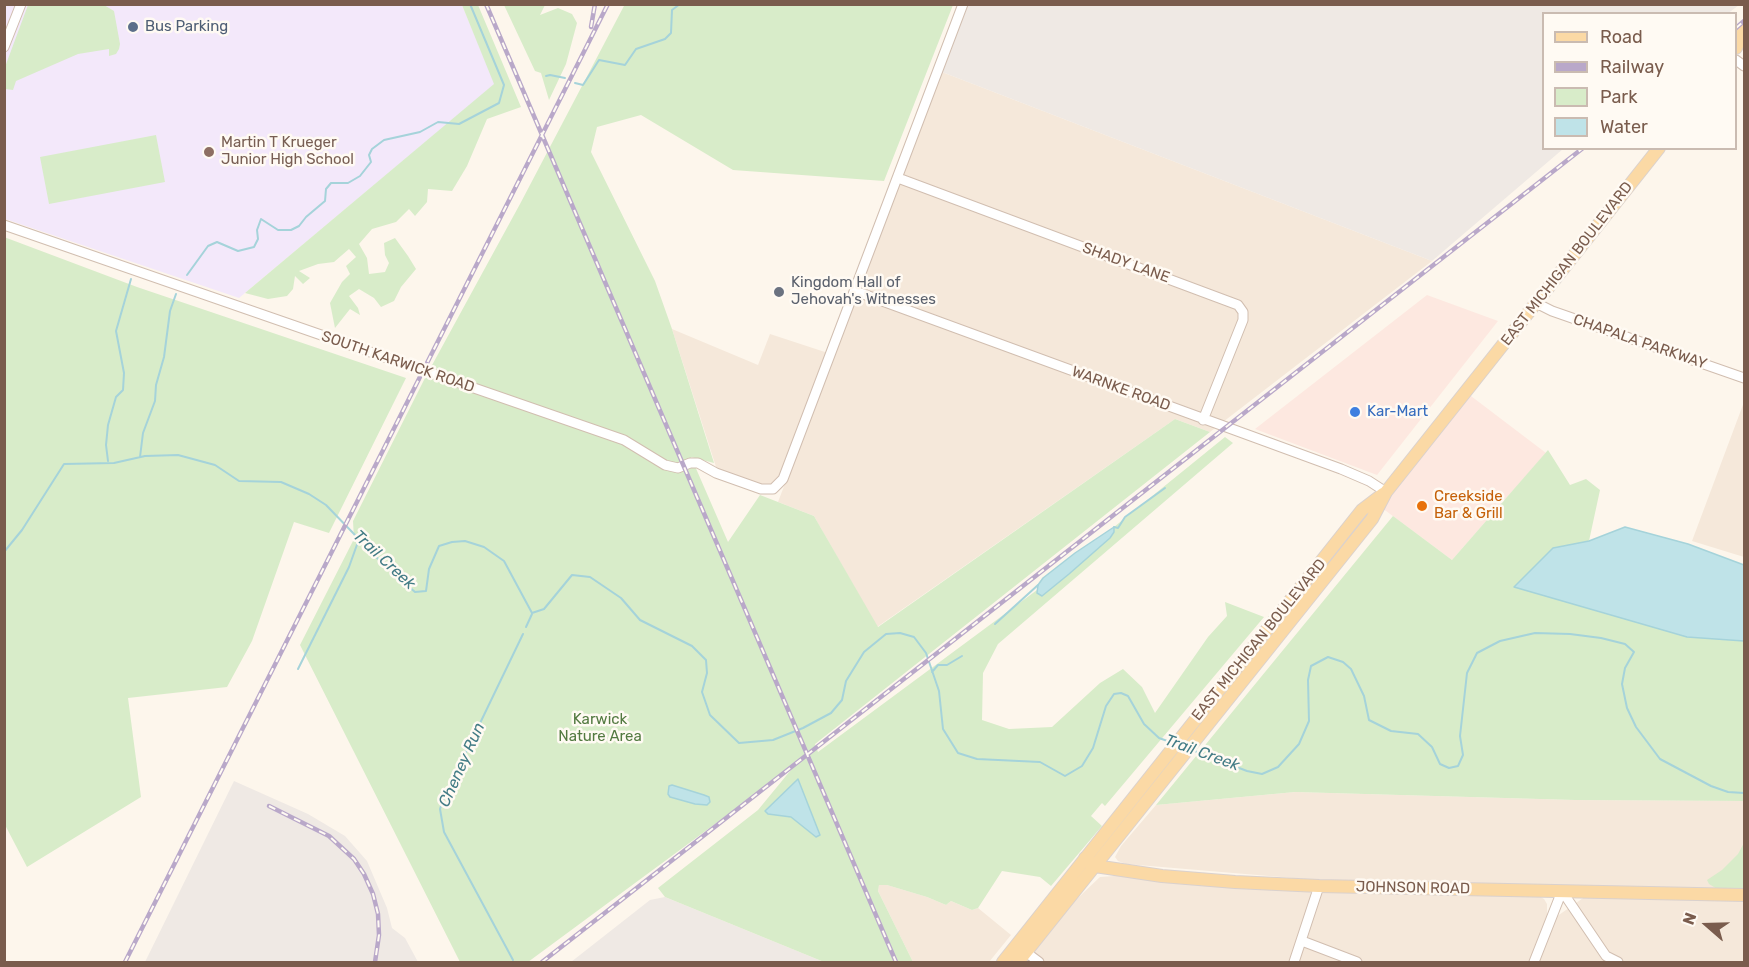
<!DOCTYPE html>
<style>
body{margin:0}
#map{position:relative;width:1749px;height:967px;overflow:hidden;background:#fdf6ec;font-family:Rubik,sans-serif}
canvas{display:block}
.frame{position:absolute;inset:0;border:6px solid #7a5c4d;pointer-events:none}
.legend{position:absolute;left:1542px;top:12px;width:195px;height:138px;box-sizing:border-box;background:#fffaf3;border:2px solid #cabbb1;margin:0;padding:8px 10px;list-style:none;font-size:18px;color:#7a5c4d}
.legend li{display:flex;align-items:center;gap:12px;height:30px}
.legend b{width:30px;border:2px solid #cabbb1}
.north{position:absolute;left:1677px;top:895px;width:60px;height:60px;-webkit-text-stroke:4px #fffaf3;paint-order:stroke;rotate:290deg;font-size:16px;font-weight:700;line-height:24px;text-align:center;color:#7a5c4d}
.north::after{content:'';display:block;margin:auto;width:21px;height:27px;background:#7a5c4d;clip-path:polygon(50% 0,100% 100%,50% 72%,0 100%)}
</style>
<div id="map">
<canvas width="1749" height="967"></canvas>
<div class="frame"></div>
<ul class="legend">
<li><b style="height:8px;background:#fbd9a5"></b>Road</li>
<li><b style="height:8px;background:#b9a8c9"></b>Railway</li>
<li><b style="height:16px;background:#d8ecc9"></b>Park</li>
<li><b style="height:16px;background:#bfe3e8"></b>Water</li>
</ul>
<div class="north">N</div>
</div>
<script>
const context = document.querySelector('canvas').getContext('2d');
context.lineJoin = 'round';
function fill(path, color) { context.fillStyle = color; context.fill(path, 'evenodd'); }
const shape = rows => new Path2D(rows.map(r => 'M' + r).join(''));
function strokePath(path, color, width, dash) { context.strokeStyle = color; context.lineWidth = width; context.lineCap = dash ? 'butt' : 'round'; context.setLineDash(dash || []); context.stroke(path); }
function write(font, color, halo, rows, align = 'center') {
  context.font = font + ' Rubik,sans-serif'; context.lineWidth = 5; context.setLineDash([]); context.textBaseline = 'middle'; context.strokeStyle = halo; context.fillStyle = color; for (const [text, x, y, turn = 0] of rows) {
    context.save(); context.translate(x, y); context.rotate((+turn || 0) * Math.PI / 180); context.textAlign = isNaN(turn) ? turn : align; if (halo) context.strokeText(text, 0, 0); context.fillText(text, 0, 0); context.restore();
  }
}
const residential = shape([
 [942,72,1432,261,1210,432,1175,419,877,627,814,516,778,502],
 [672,329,758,365,770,334,828,353,782,477,773,486,761,487,717,470],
 [1744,402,1744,557,1692,541],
 [1295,792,1575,800,1744,801,1744,889,1317,880,1126,864,1118,861,1115,857,1121,846,1156,805],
 [1128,875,1537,895,1544,899,1547,904,1547,918,1530,962,1022,962,1062,913,1100,877],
 [879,884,887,885,927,897,946,905,951,901,972,910,978,908,1011,935,989,962,913,962,878,891],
 [1586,896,1744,900,1744,962,1538,962,1556,917]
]);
const commercial = shape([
 [1427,295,1498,321,1377,475,1255,429],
 [1467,393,1546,453,1452,560,1382,508,1388,493]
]);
const industrial = shape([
 [968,5,1739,5,1727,14,1544,14,1544,148,1563,149,1432,261,942,72],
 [234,781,308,814,345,836,367,861,387,908,392,928,405,938,418,962,145,962],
 [665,897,824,962,571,962,650,900]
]);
const education = shape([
 [5,5,462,5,495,84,239,298,5,219]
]);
const green = shape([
 [625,4,953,5,884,181,733,170,641,115,597,127,591,152,655,281,672,329,714,463,691,457,728,542,760,495,814,516,878,627,1175,419,1210,432,815,744,818,752,1037,590,1037,593,1069,574,1114,532,1114,527,1225,437,1233,443,998,644,983,673,982,720,1009,729,1052,727,1100,683,1123,669,1142,687,1155,713,1208,637,1227,616,1225,602,1264,617,1105,806,1102,803,1091,816,1102,826,1051,886,1040,877,1002,871,978,908,972,910,951,901,946,905,927,897,887,885,879,885,878,891,913,962,824,962,665,897,658,888,758,810,795,765,528,962,460,962,300,645,354,539,353,521,425,378,520,204],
 [28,5,104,5,114,11,120,44,119,49,116,54,109,56,109,49,78,54,16,81,13,90,5,89,5,67],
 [462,5,478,5,521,107,487,119,467,166,452,191,428,189,427,202,415,216,409,209,396,222,372,229,359,244,367,258,369,274,385,272,389,263,385,255,384,243,395,238,408,256,416,269,401,287,394,301,381,307,374,298,359,289,349,296,358,308,360,315,350,309,335,328,330,303,342,282,350,274,346,266,356,257,349,249,334,262,318,264,299,271,310,278,303,284,295,276,293,289,287,296,268,299,245,293,494,84],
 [504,5,545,5,540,15,558,8,572,14,577,23,566,64,549,100,541,73,535,71],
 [156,135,165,182,49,204,40,157],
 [4,237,137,287,406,378,329,533,294,522,252,641,227,687,128,698,141,797,27,867,4,823],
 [1548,450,1570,485,1586,479,1600,490,1589,541,1553,548,1515,587,1687,637,1744,641,1744,801,1575,800,1295,792,1156,805,1393,516,1452,560],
 [1744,843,1744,892,1719,890,1709,884,1707,880,1722,870,1738,854]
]);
const water = shape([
 [1114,527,1114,532,1110,538,1069,574,1042,596,1037,593,1038,585,1043,578,1075,553,1114,527],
 [1625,527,1688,544,1744,565,1744,641,1687,637,1514,587,1553,548,1589,541,1625,527],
 [798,779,820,835,816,837,791,817,768,814,765,811,798,779],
 [672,785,704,795,709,797,710,802,707,805,695,804,670,797,668,794,669,786,672,785]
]);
const stream = shape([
 [546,76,550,75,565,78],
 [575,83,583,85,599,60,625,65,636,49,665,39,671,33,672,10,680,4],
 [187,275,208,246,217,242,238,251,254,247,258,239,257,230,261,219,278,230,291,230,299,226,306,217,325,201,326,189,331,183,348,183,360,176,371,162,369,155,372,149,384,140,420,132,438,122,459,124,499,103,504,85,470,4],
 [140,457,143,433,155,401,156,385,164,357,170,311,176,294],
 [108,461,106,445,108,425,116,397,123,390,124,373,116,331,131,279],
 [1114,527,1118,528,1125,517,1165,488],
 [4,552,22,530,64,464,114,463,145,456,178,455,215,465,239,481,281,482,309,494,326,505,383,564,415,592,426,591,429,569,439,546,452,542,465,541,484,547,504,561,532,613,544,609,572,575,590,577,621,598,640,620,692,646,706,660,707,673,702,692,710,715,739,743,773,740,803,728,831,713,842,700,846,681,864,652,886,634,900,633,914,637,926,653,939,691,943,729,958,753,977,759,1040,762,1065,776,1082,766,1093,748,1106,706,1114,694,1121,693,1128,696,1144,724,1159,738,1173,743],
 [995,624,1038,585],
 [526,627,532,614],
 [298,669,349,567,359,539],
 [932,672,938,665,947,665,962,656],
 [1192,750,1247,771,1262,774,1278,767,1299,744,1309,721,1308,680,1311,666,1328,657,1343,662,1351,669,1364,696,1369,720,1391,731,1418,734,1432,747,1440,764,1449,768,1458,766,1463,755,1460,736,1467,673,1477,653,1500,641,1535,633,1570,634,1601,638,1625,644,1634,652,1625,668,1622,684,1627,708,1636,727,1660,759,1711,786,1728,792,1744,793],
 [513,960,444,832,440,809,443,800,523,634]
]);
const minor = shape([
 [4,47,21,4],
 [1736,60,1744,66],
 [898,178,1238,305,1243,312,1243,320,1203,420],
 [4,225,624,440,665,465,678,468,690,463,698,463,716,473,761,489,773,489,783,479,963,4],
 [855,291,1341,469,1369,481,1386,492],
 [1536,303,1552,311,1744,378],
 [1562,891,1606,956,1618,962],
 [1302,941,1357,962],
 [1023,950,1039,962],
 [1294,962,1319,886],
 [1534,962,1562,891]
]);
const major = shape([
 [1736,48,1744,30],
 [1085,858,1095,866,1162,876,1235,882,1319,886,1744,895],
 [1003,962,1362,510,1383,494],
 [1018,962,1372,519,1386,492,1659,148]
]);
const rail = shape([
 [486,4,896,962],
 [591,27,595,4],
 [1736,28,1744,21],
 [269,806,329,836,354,859,364,874,373,894,378,914,379,935,375,962],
 [125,962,608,4],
 [542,962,1583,148]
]);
const markers = [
 [133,27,6,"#5c6f8a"],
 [209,152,6,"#8d6e63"],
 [779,292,6,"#6b7280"],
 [1355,412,6,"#3f7fe0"],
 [1422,506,6,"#e8710a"]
];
const serviceNames = [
 ["Bus Parking",145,27]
];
const educationNames = [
 ["Martin T Krueger",221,143],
 ["Junior High School",221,160]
];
const streetNames = [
 ["SHADY LANE",1126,263,20],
 ["EAST MICHIGAN BOULEVARD",1567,264,-52],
 ["CHAPALA PARKWAY",1640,342,19],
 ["SOUTH KARWICK ROAD",398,362,19],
 ["WARNKE ROAD",1121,389,20],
 ["EAST MICHIGAN BOULEVARD",1259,640,-51],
 ["JOHNSON ROAD",1413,888,1]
];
const worshipNames = [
 ["Kingdom Hall of",791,283],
 ["Jehovah's Witnesses",791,300]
];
const shopNames = [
 ["Kar-Mart",1367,412]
];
const foodNames = [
 ["Creekside",1434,497],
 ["Bar & Grill",1434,514]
];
const parkNames = [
 ["Karwick",600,720],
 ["Nature Area",600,737]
];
const waterNames = [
 ["Trail Creek",384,560,43],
 ["Trail Creek",1202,753,20],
 ["Cheney Run",462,765,-66]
];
fill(residential, '#f5e8da');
fill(commercial, '#fde8e0');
fill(industrial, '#efe9e4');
fill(education, '#f3e8fa');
fill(green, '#d8ecc9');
fill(water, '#bfe3e8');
strokePath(water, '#a5d3da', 1.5);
strokePath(stream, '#a5d3da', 2);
strokePath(minor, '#d1beb0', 11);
strokePath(major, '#dad1cd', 14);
strokePath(minor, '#fff', 9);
strokePath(major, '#fbd9a5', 12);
strokePath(rail, '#b9a8c9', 4.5);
strokePath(rail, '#fffaf3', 2, [7]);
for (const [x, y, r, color] of markers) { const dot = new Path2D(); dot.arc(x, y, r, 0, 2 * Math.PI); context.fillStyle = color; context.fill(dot); strokePath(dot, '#fffaf3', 2); }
write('15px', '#4e5e75', '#fffaf3', serviceNames, 'left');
write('15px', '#785e54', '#fffaf3', educationNames, 'left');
write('15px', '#7a5c4d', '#fffaf3', streetNames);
write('15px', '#5b616d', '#fffaf3', worshipNames, 'left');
write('15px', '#366cbe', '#fffaf3', shopNames, 'left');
write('15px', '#c56008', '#fffaf3', foodNames, 'left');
write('15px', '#537a41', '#fffaf3', parkNames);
write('italic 16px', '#437c86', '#fffaf3', waterNames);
</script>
